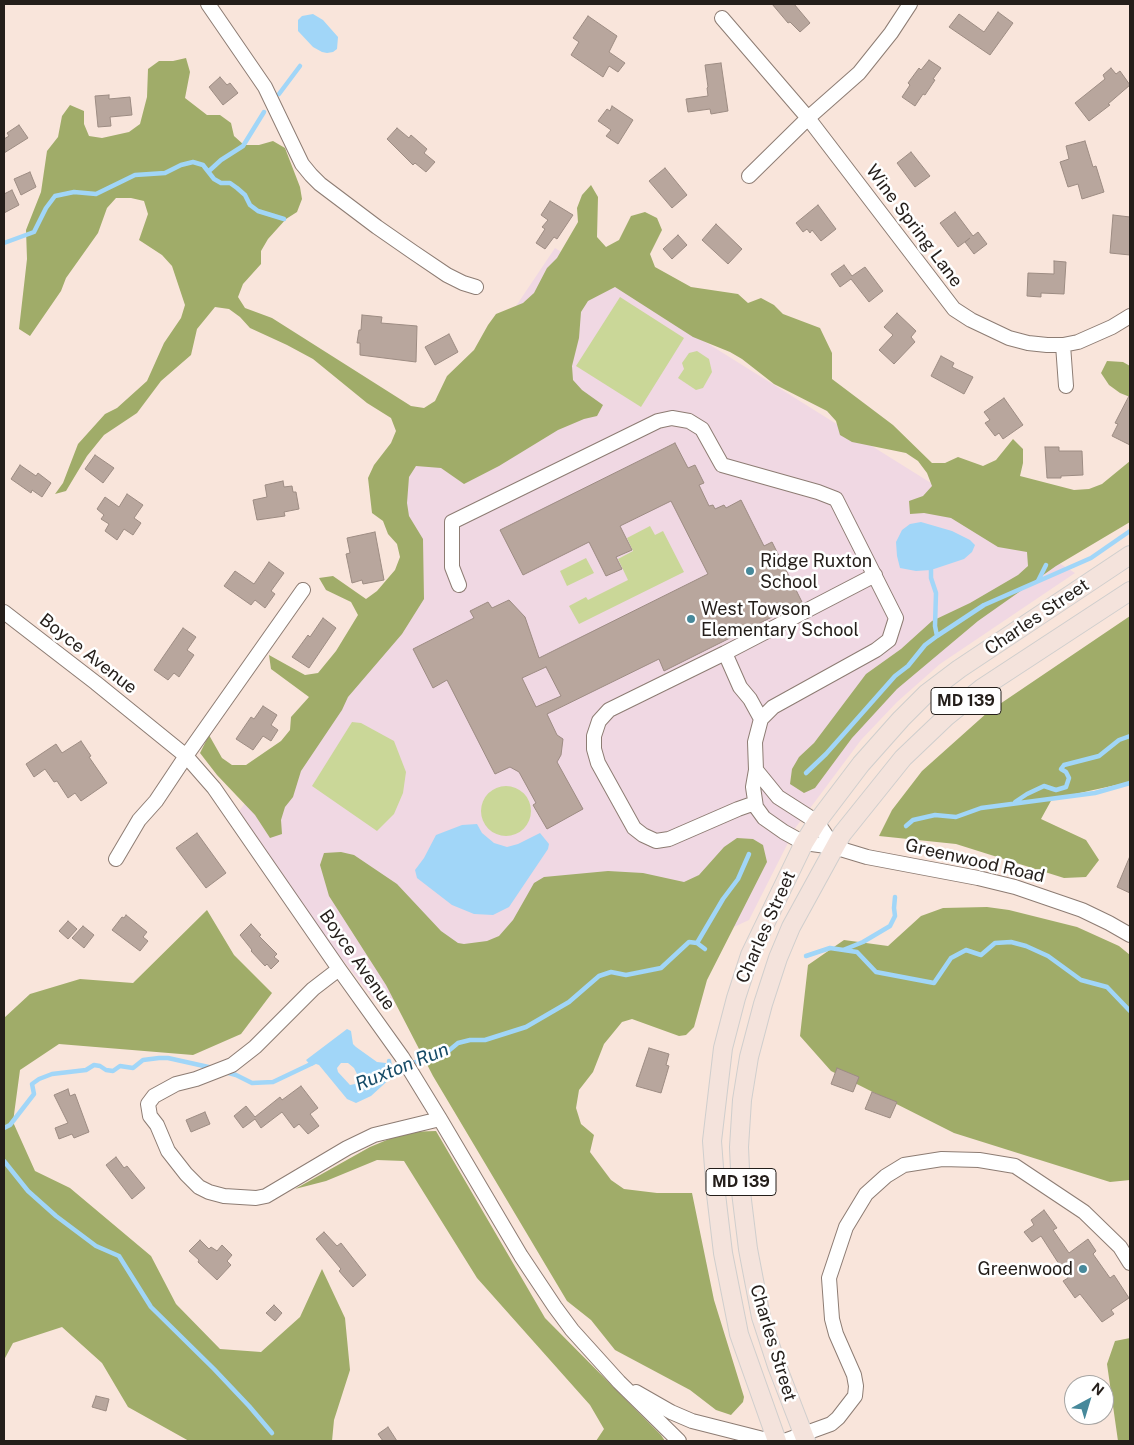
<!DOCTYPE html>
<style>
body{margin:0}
#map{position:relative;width:1134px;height:1445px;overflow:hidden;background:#f9e5db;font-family:"Public Sans",sans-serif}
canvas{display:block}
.frame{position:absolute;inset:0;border:5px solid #241e1a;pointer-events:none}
.north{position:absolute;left:1064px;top:1375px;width:50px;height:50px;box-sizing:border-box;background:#fff;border:1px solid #a7a5a3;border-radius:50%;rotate:39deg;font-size:14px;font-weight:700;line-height:20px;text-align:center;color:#241e1a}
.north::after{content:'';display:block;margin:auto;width:18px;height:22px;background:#47899b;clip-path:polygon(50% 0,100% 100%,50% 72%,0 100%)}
</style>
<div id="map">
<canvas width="1134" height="1445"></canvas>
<div class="frame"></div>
<div class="north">N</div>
</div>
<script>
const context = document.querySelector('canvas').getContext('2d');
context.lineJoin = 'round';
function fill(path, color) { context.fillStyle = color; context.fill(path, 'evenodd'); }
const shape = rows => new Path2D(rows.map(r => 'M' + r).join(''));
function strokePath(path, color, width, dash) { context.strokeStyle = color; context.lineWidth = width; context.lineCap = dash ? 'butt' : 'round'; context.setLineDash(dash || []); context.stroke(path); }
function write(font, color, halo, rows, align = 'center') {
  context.font = font + ' "Public Sans",sans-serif'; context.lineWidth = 5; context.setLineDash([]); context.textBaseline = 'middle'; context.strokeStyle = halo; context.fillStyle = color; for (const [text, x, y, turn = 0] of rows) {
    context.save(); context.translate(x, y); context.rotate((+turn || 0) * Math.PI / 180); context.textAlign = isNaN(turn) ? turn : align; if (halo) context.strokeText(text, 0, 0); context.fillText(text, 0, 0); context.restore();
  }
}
const education = shape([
 [555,248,1075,573,940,664,897,702,861,740,796,827,749,920,682,951,425,1003,375,1001,233,820,423,549,377,513]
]);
const green = shape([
 [620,297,684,338,641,407,576,366],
 [697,351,709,359,712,372,703,388,696,390,678,378,684,369,682,363,689,353],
 [650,526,655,535,663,531,684,572,579,624,569,606,586,597,588,600,628,580,618,559,633,551,627,538],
 [586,558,594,573,567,586,560,571],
 [352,722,361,723,394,741,406,772,403,793,394,814,377,831,312,786],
 '481 811a25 25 0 1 1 50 0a25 25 0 1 1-50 0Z'
]);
const forest = shape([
 [186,58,190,72,185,98,207,115,220,115,231,123,234,136,244,145,259,145,273,141,285,148,300,187,302,199,297,212,286,219,268,239,261,251,261,264,243,284,238,297,245,308,272,318,411,406,424,408,435,401,447,376,474,350,488,325,496,314,523,303,534,293,547,268,557,258,578,222,577,208,582,195,591,185,598,197,597,237,606,247,619,240,631,216,645,212,657,218,662,230,650,254,655,267,691,287,738,294,748,303,761,298,774,305,783,314,820,328,832,353,832,379,893,425,932,463,945,463,958,457,983,466,996,460,1013,439,1023,449,1023,463,1020,476,1074,490,1089,489,1102,484,1130,461,1130,522,1056,566,978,621,897,689,852,738,815,788,804,793,790,784,792,769,799,757,814,743,866,674,901,649,932,621,970,603,1018,575,1028,566,1027,552,998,547,951,518,924,513,910,514,909,501,923,496,932,486,927,473,918,461,906,453,852,442,840,435,836,421,827,411,774,384,742,359,730,352,693,337,615,287,588,301,581,312,579,338,572,366,573,380,582,390,603,405,597,416,584,419,558,430,499,466,464,484,441,468,416,466,409,477,407,503,409,516,423,539,424,599,402,634,348,697,342,710,301,771,293,797,285,807,281,820,282,834,270,838,255,815,217,775,200,753,209,735,222,758,232,765,246,765,281,741,290,730,291,717,309,697,271,669,269,655,305,675,318,673,336,651,358,615,351,602,326,590,319,578,333,576,366,599,377,591,395,570,400,557,397,544,388,534,383,521,372,513,368,478,374,465,391,443,396,431,391,418,367,403,313,359,287,345,250,328,240,317,229,309,215,307,197,329,191,355,161,381,137,413,104,435,87,456,66,491,55,494,63,483,78,444,105,414,117,408,147,381,164,343,181,318,185,305,172,266,162,255,139,240,148,214,144,201,131,198,116,198,107,208,98,233,66,278,61,291,30,336,19,329,27,259,26,230,41,192,47,151,58,137,62,116,70,105,84,111,84,124,89,136,102,138,129,132,140,124,147,97,148,69,159,61,173,61],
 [1107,361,1123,362,1130,366,1130,397,1120,393,1109,385,1101,373],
 [1130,616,1130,782,1052,799,1041,819,1086,840,1099,860,1086,877,1064,878,956,844,879,836,892,810,922,771,988,712],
 [737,838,753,839,763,845,767,862,707,980,694,1027,686,1035,679,1036,632,1019,622,1022,604,1044,593,1072,579,1090,576,1108,581,1124,594,1135,590,1152,611,1180,624,1189,657,1193,692,1193,714,1300,744,1397,743,1402,731,1415,716,1410,690,1390,615,1350,591,1320,567,1301,433,1076,386,985,329,896,320,865,324,853,341,852,354,855,397,884,441,931,458,943,464,944,487,941,499,936,513,920,534,883,544,877,608,871,643,873,684,882,699,875,724,847],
 [987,907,1009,910,1077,927,1119,946,1130,955,1130,1180,1110,1182,954,1133,831,1071,800,1036,808,965,844,940,888,946,921,916,943,908],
 [207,910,234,955,272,993,241,1034,193,1055,59,1044,20,1070,13,1122,35,1171,70,1188,151,1256,176,1304,220,1349,261,1352,300,1317,322,1269,345,1318,350,1370,334,1420,332,1441,189,1441,128,1407,102,1363,62,1327,13,1343,4,1360,4,1018,30,994,80,979,133,983],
 [436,1131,545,1318,661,1435,665,1441,596,1441,604,1429,590,1405,477,1278,404,1161,377,1160,326,1181,295,1189,370,1147,406,1132],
 [1130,1338,1130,1441,1118,1441,1107,1364,1115,1341]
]);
const water = shape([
 [313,14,323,20,338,37,337,49,333,52,327,53,322,52,313,47,298,31,298,20,302,16],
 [921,522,952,531,970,540,975,545,972,552,964,559,931,570,916,571,900,568,897,556,896,542,902,530,910,524],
 [477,824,482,833,494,843,507,847,518,844,540,833,549,844,548,849,509,907,493,915,474,914,452,905,417,878,415,870,424,858,436,835,462,825],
 [347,1029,351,1031,353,1044,356,1047,377,1062,386,1063,394,1075,371,1096,356,1103,347,1099,319,1065,316,1064,311,1066,306,1060],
 [341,1063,348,1063,354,1068,358,1076,358,1080,355,1084,350,1085,338,1072,337,1068]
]);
const stream = shape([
 [279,94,300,66],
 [209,171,221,160,243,146,264,112],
 [4,243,34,232,46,208,55,196,74,192,96,194,135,175,165,173,181,165,193,162,203,165,214,179,221,183,230,183,237,188,245,195,250,205,258,211,284,219],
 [931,570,931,578,936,593,935,626,937,636],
 [1038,581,1046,565],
 [806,773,826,754,895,676,908,666,925,645,937,636,984,605,1091,558,1130,531],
 [1015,802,1027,794,1044,786,1056,790,1066,787,1069,778,1066,772,1061,769,1064,765,1099,756,1119,740,1130,736],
 [906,826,913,820,935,815,956,817,981,808,1095,793,1130,783],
 [697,943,723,899,738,879,749,854],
 [843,950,863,942,890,926,895,916,894,908,895,897],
 [806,956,830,948,857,952,876,972,934,983,951,958,966,950,981,955,995,943,1011,942,1026,946,1048,956,1081,980,1107,987,1130,1011],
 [389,1061,390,1069],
 [386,1071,446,1053,458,1043,470,1040,485,1040,526,1027,569,1002,599,976,611,972,626,975,661,968,689,942,697,943,705,949],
 [225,1072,236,1075,252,1083,273,1082,313,1063],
 [4,1128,10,1125,34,1094,32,1084,39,1079,52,1074,86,1070,94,1065,100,1066,106,1070,113,1071,120,1066,133,1068,143,1060,159,1058,168,1058,213,1068],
 [4,1161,28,1191,56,1216,96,1246,119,1256,151,1307,214,1369,249,1406,272,1433]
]);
const building = shape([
 [772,4,794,4,810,23,800,32,790,22,788,23,772,4],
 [998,12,1013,23,990,55,949,27,959,14,984,32,998,12],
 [588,16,617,36,609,52,625,63,618,72,609,66,603,77,571,55,579,42,573,38,588,16],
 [929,60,941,68,933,79,935,80,925,95,923,94,915,106,902,97,910,85,908,83,919,68,921,70,929,60],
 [721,63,728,111,711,114,710,109,688,112,686,99,708,96,707,88,708,87,705,65,721,63],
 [1111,68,1116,74,1120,71,1130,85,1108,104,1110,105,1089,121,1075,103,1105,79,1103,75,1111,68],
 [220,77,227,85,230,83,238,93,223,105,209,87,220,77],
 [109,95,109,99,130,97,132,115,110,117,111,126,98,127,95,96,109,95],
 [612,106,633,120,618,144,606,136,611,130,598,121,607,109,610,111,612,106],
 [19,125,28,138,4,153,4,139,9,136,7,133,19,125],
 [397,128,409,138,411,135,427,149,424,153,435,162,426,172,415,163,413,165,387,139,397,128],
 [1085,141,1093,167,1096,166,1104,192,1082,199,1078,184,1068,187,1060,162,1069,159,1066,146,1085,141],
 [911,152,930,176,915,187,897,163,911,152],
 [665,168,687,195,672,208,649,181,665,168],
 [30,172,36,187,21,195,14,179,30,172],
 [12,190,19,205,4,213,4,194,12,190],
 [550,201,573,215,557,239,554,237,545,249,536,243,545,229,542,227,548,220,541,215,550,201],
 [818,205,836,229,821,241,812,230,810,233,807,229,803,232,796,223,818,205],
 [955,212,973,236,978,232,987,244,974,254,965,242,970,238,958,247,940,223,955,212],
 [1113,215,1130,217,1130,255,1110,253,1113,215],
 [716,224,742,249,728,264,702,240,716,224],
 [678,235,687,245,672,259,663,249,678,235],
 [1054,261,1066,262,1064,294,1041,293,1041,297,1027,296,1028,273,1054,274,1054,261],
 [844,265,852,276,865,267,883,291,869,302,851,279,840,287,831,274,844,265],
 [897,313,916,331,911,337,915,342,894,364,879,350,893,335,884,327,897,313],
 [362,315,382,317,381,323,417,326,416,362,360,355,360,343,357,343,359,330,361,330,362,315],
 [449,334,458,352,435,365,425,347,449,334],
 [941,356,954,363,952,367,973,377,964,394,931,376,941,356],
 [1130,394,1130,445,1112,436,1118,424,1115,423,1130,394],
 [1004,398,1023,425,1003,439,999,433,995,436,985,423,990,420,984,412,1004,398],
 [675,443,688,468,695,465,704,483,699,485,709,506,713,505,715,509,724,505,726,508,741,500,764,546,772,542,802,602,664,671,659,659,547,714,557,735,563,739,561,755,557,762,583,809,547,829,533,805,536,803,519,772,510,767,495,774,447,680,433,688,413,649,474,618,470,611,488,602,492,608,509,600,525,617,539,658,708,574,671,501,620,526,632,550,616,557,622,569,606,576,589,542,523,575,500,530,675,443],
 [546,667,561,696,536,707,522,678,546,667],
 [1045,447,1059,447,1059,451,1082,451,1083,475,1061,476,1061,478,1047,478,1045,447],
 [95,455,114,468,103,483,85,469,95,455],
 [20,465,36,476,38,473,51,483,42,497,32,490,31,493,11,479,20,465],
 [283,481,284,487,292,486,293,492,296,492,299,509,284,512,285,516,257,520,253,500,267,497,265,485,283,481],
 [127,494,143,505,134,518,141,523,133,535,124,529,117,540,105,531,109,524,101,519,104,515,97,509,105,497,119,507,127,494],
 [375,532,384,580,363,584,362,580,352,583,346,554,350,553,347,538,375,532],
 [269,562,284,573,271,591,275,594,265,608,255,600,251,605,224,586,235,571,254,584,269,562],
 [323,618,336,628,309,668,292,657,308,635,310,637,323,618],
 [183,628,196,637,187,650,194,655,179,677,174,673,168,680,154,670,183,628],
 [263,706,277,715,271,725,278,730,271,741,263,736,253,750,236,739,251,717,254,719,263,706],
 [81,741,91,756,89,757,107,783,81,801,75,793,68,798,57,781,54,782,45,769,34,777,26,764,56,744,62,753,81,741],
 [197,833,226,873,206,888,176,848,197,833],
 [1130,856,1130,893,1117,887,1130,856],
 [126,915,147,932,143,937,148,941,140,951,112,930,122,917,124,918,126,915],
 [68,921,77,929,68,939,59,931,68,921],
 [251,924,261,935,259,936,277,954,274,957,279,961,271,969,267,964,265,966,251,951,252,950,240,935,251,924],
 [83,926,94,935,84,948,72,938,83,926],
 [649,1048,669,1054,666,1065,669,1066,661,1093,636,1086,649,1048],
 [837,1068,859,1077,853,1092,831,1084,837,1068],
 [301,1086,318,1108,310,1114,319,1126,308,1134,299,1124,294,1128,282,1112,261,1128,255,1119,243,1128,234,1116,246,1106,255,1117,280,1097,282,1100,301,1086],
 [68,1089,70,1096,75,1094,89,1132,74,1138,72,1134,59,1139,55,1128,68,1123,54,1095,68,1089],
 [872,1092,897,1102,890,1118,865,1109,872,1092],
 [205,1112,210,1124,191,1132,186,1120,205,1112],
 [116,1157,124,1168,127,1166,145,1188,132,1199,106,1165,116,1157],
 [1044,1210,1057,1228,1053,1230,1069,1253,1088,1239,1096,1251,1093,1254,1110,1278,1114,1275,1129,1298,1111,1310,1114,1314,1102,1322,1080,1294,1075,1298,1063,1281,1068,1278,1041,1236,1032,1242,1024,1232,1034,1225,1031,1220,1044,1210],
 [324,1232,337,1246,341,1243,366,1275,353,1287,339,1271,341,1269,316,1239,324,1232],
 [200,1240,209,1249,211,1247,217,1251,222,1245,232,1255,227,1261,231,1265,217,1280,198,1262,199,1260,189,1251,200,1240],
 [274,1305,282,1313,275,1321,266,1313,274,1305],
 [96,1396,109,1399,106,1411,92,1407,96,1396],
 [388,1427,397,1441,383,1441,378,1434,388,1427]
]);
const minor = shape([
 [208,4,265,87,302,164,311,175,320,184,377,227,413,252,447,275,463,283,476,287],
 [722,18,808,118,954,309,971,320,1009,338,1028,343,1047,345,1063,345,1078,342,1112,327,1130,316],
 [749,176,808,118,859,73,891,33,910,4],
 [1063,345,1066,386],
 [459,585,452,567,452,522,658,421,672,418,689,421,702,429,722,465,818,492,836,499,896,618,889,640,876,650,773,707,761,719,755,742,756,770,753,787,756,807,764,818,784,832,804,843,834,847,867,857,978,878,1015,887,1082,910,1109,923,1130,935],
 [4,612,96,683,186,756,214,788,339,969,402,1057,440,1119,521,1256,555,1307,572,1330,619,1382,679,1441],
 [725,653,740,687,750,699,761,719],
 [756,770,778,797,817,822,834,847],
 [755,803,738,809,669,839,656,841,643,835,634,828,598,763,594,749,594,736,599,721,609,710,725,653,875,575],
 [116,859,139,820,156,801,186,756,303,590],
 [339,969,313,989,255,1047,232,1065,196,1079,176,1084,154,1096,148,1104,150,1116,157,1125,168,1151,186,1174,199,1187,209,1192,224,1196,256,1198,266,1196,347,1148,374,1135,440,1119],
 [636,1392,671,1412,692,1421,771,1441],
 [784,1441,831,1424,838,1418,855,1396,856,1386,854,1375,836,1334,832,1319,829,1278,846,1227,866,1194,886,1176,904,1165,942,1159,979,1160,1015,1166,1084,1212,1120,1247,1130,1263]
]);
const major = shape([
 [777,1441,739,1334,723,1253,716,1194,712,1141,723,1048,736,998,750,955,804,843,817,822,861,764,901,719,926,694,959,669,1130,555],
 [806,1441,777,1366,761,1317,748,1249,741,1192,739,1147,742,1100,749,1057,763,1004,778,958,791,927,842,834,903,758,946,717,982,688,1130,591]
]);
const markers = [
 [750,571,5,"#47899b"],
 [691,619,5,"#47899b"],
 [1083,1269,5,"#47899b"]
];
const shields = [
 [966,701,70],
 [741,1182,70]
];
const shieldNames = [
 ["MD 139",966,701],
 ["MD 139",741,1182]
];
const streetNames = [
 ["Wine Spring Lane",914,226,53],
 ["Charles Street",1037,617,-34],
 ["Boyce Avenue",88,654,38],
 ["Greenwood Road",975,861,13],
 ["Charles Street",766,927,-66],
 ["Boyce Avenue",357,960,55],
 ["Charles Street",773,1343,73]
];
const poiNames = [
 ["Ridge Ruxton",760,561],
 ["School",760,582],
 ["West Towson",701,609],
 ["Elementary School",701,630],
 ["Greenwood",1073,1269,"right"]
];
const waterNames = [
 ["Ruxton Run",402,1067,-22]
];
fill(education, '#f0d8e3');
fill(green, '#cad798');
fill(forest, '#a0ac69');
fill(water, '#a1d6f8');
strokePath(stream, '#a1d6f8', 4.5);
fill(building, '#b8a69d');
strokePath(building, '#9d8c83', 1);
strokePath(minor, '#8d7c73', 16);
strokePath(major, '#cfcecd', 20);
strokePath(minor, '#fff', 14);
strokePath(major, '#f4e3dc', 18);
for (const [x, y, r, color] of markers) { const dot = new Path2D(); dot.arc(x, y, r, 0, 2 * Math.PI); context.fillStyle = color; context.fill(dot); strokePath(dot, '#fff', 2); }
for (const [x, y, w] of shields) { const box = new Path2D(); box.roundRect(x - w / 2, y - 13.5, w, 27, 4); context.fillStyle = '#fff'; context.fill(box); strokePath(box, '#241e1a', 1); }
write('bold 16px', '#241e1a', null, shieldNames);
write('18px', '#241e1a', '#fff', streetNames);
write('18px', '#241e1a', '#fff', poiNames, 'left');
write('italic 19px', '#154a66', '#fff', waterNames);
</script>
